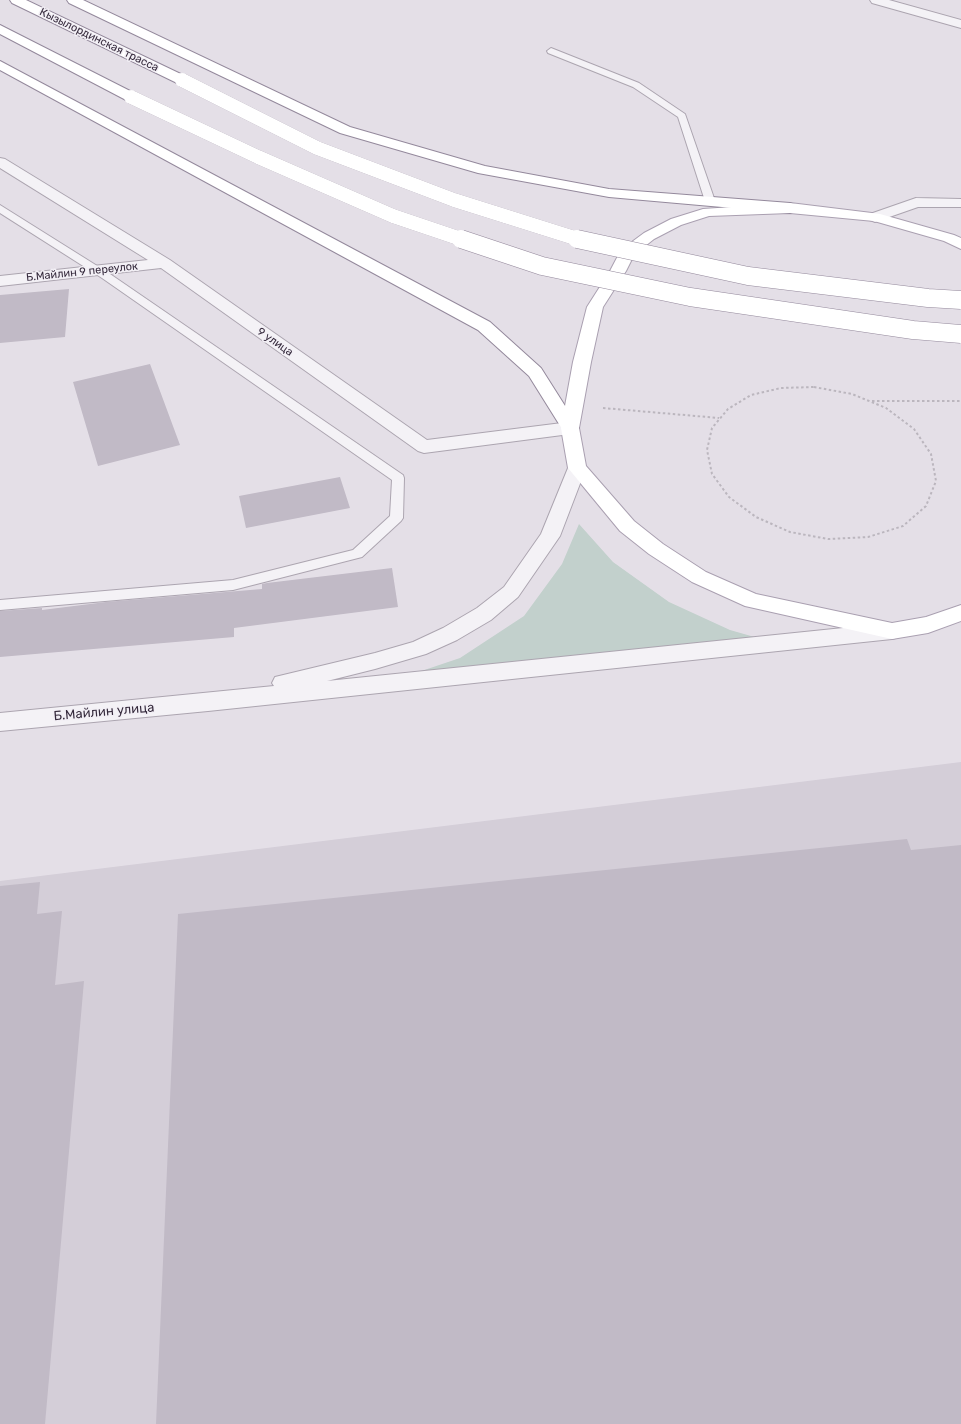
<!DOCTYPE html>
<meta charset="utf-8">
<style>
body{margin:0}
canvas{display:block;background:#e4dfe7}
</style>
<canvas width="961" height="1424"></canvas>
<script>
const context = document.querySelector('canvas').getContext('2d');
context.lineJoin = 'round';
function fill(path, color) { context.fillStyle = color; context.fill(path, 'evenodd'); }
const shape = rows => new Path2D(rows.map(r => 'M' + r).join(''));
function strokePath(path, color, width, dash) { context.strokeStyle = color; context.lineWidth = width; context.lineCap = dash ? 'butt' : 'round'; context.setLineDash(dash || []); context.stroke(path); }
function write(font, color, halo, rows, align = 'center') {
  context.font = font + ' Rubik,sans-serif'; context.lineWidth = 3; context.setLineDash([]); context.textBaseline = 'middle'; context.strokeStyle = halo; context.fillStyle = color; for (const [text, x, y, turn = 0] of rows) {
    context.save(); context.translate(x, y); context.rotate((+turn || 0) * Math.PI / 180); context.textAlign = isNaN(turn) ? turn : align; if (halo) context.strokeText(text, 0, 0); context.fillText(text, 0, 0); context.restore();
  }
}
const built = shape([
 [961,762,961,1424,0,1424,0,881]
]);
const green = shape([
 [579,524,613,562,669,602,730,630,793,648,365,690,460,658,524,616,562,564]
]);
const building = shape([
 [69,289,65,337,0,343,0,295],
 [150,364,180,445,98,466,73,382],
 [340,477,350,508,246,528,239,496],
 [392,568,398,607,234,628,234,637,0,657,0,611,42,608,42,610,106,602,262,589,262,584,267,583],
 [907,839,911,850,961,845,961,1424,156,1424,178,914],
 [40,882,37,914,62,911,55,985,84,981,45,1424,0,1424,0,886]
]);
const path = shape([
 [814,387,852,394,886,408,914,429,931,454,936,481,926,506,903,526,868,537,828,539,790,532,756,517,729,497,712,474,707,450,712,428,728,409,751,395,781,388,814,387],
 [872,401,961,401],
 [603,408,719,418]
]);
const service = shape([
 [551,48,639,83,685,114,715,201,714,203,706,203,705,201,678,117,633,87,548,53,547,51,551,48],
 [0,205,110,274,403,475,404,478,403,518,401,521,362,557,233,590,0,610,0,600,233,580,353,550,390,516,392,480,102,278,0,213,0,205]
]);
const minor = shape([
 [870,0,889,0,961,20,961,28,872,3,870,0],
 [0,158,5,159,170,260,427,440,570,422,576,424,579,428,576,432,570,434,424,453,418,451,161,268,0,286,0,276,148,260,0,168,0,158],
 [916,198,961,199,961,207,918,207,875,222,870,220,867,217,870,214,916,198]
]);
const tertiary = shape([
 [577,462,584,463,586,468,560,536,518,597,491,620,457,640,426,654,375,669,327,681,892,623,899,625,902,631,899,637,892,639,208,711,0,731,0,713,274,686,272,683,275,677,375,653,413,642,443,628,477,608,504,587,541,534,568,468,570,463,577,462]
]);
const primary = shape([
 [790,203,880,214,954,235,961,238,961,249,944,241,874,221,790,213,709,216,681,225,654,239,634,255,626,271,603,307,591,362,579,428,586,466,634,521,663,544,706,572,756,594,892,623,926,617,961,605,961,621,928,633,892,639,745,606,692,582,649,554,620,531,568,468,561,428,573,362,587,307,610,271,621,250,644,233,671,219,703,209,790,203]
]);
const trunk = shape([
 [10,0,26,0,187,77,189,80,187,83,182,84,177,83,12,3,10,0],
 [67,0,83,0,350,127,485,166,609,189,790,203,795,205,798,208,795,211,790,213,609,197,478,173,340,133,69,3,67,0],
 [0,25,136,94,138,97,136,100,131,101,126,100,0,34,0,25],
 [0,61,490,322,541,368,579,428,576,432,570,434,564,432,529,376,478,330,0,70,0,61]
]);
const trunkBridgeFar1 = shape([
 [182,80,317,148,454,200,581,240],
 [131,97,258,157,393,216,464,240]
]);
const trunkBridge = shape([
 [461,239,542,266,690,297,913,330,961,334],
 [577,239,748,276,928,298,961,300]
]);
const farStreetnames = [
 ["Кызылординская трасса",99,40,26],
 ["Б.Майлин 9 переулок",82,272,-6],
 ["9 улица",275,342,35]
];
const streetNames = [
 ["Б.Майлин улица",104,712,-5]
];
fill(built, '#d4ced8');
fill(green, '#c2d0cc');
fill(building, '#c1bac6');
strokePath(service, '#aca5b0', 2);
strokePath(minor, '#aca5b0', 2);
strokePath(tertiary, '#aca5b0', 2);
strokePath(primary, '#aaa0b1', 2);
strokePath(trunk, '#94899c', 2);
strokePath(path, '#bbb6be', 2, [2.5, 2.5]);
fill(service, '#f4f2f6');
fill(minor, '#f4f2f6');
fill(tertiary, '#f4f2f6');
fill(primary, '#fff');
fill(trunk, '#fff');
strokePath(trunkBridgeFar1, '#94899c', 14, []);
strokePath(trunkBridge, '#94899c', 19, []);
strokePath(trunkBridgeFar1, '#fff', 14);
strokePath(trunkBridge, '#fff', 18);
write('11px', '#352a3c', '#f2eff5', farStreetnames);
write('13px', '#352a3c', '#f2eff5', streetNames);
</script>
